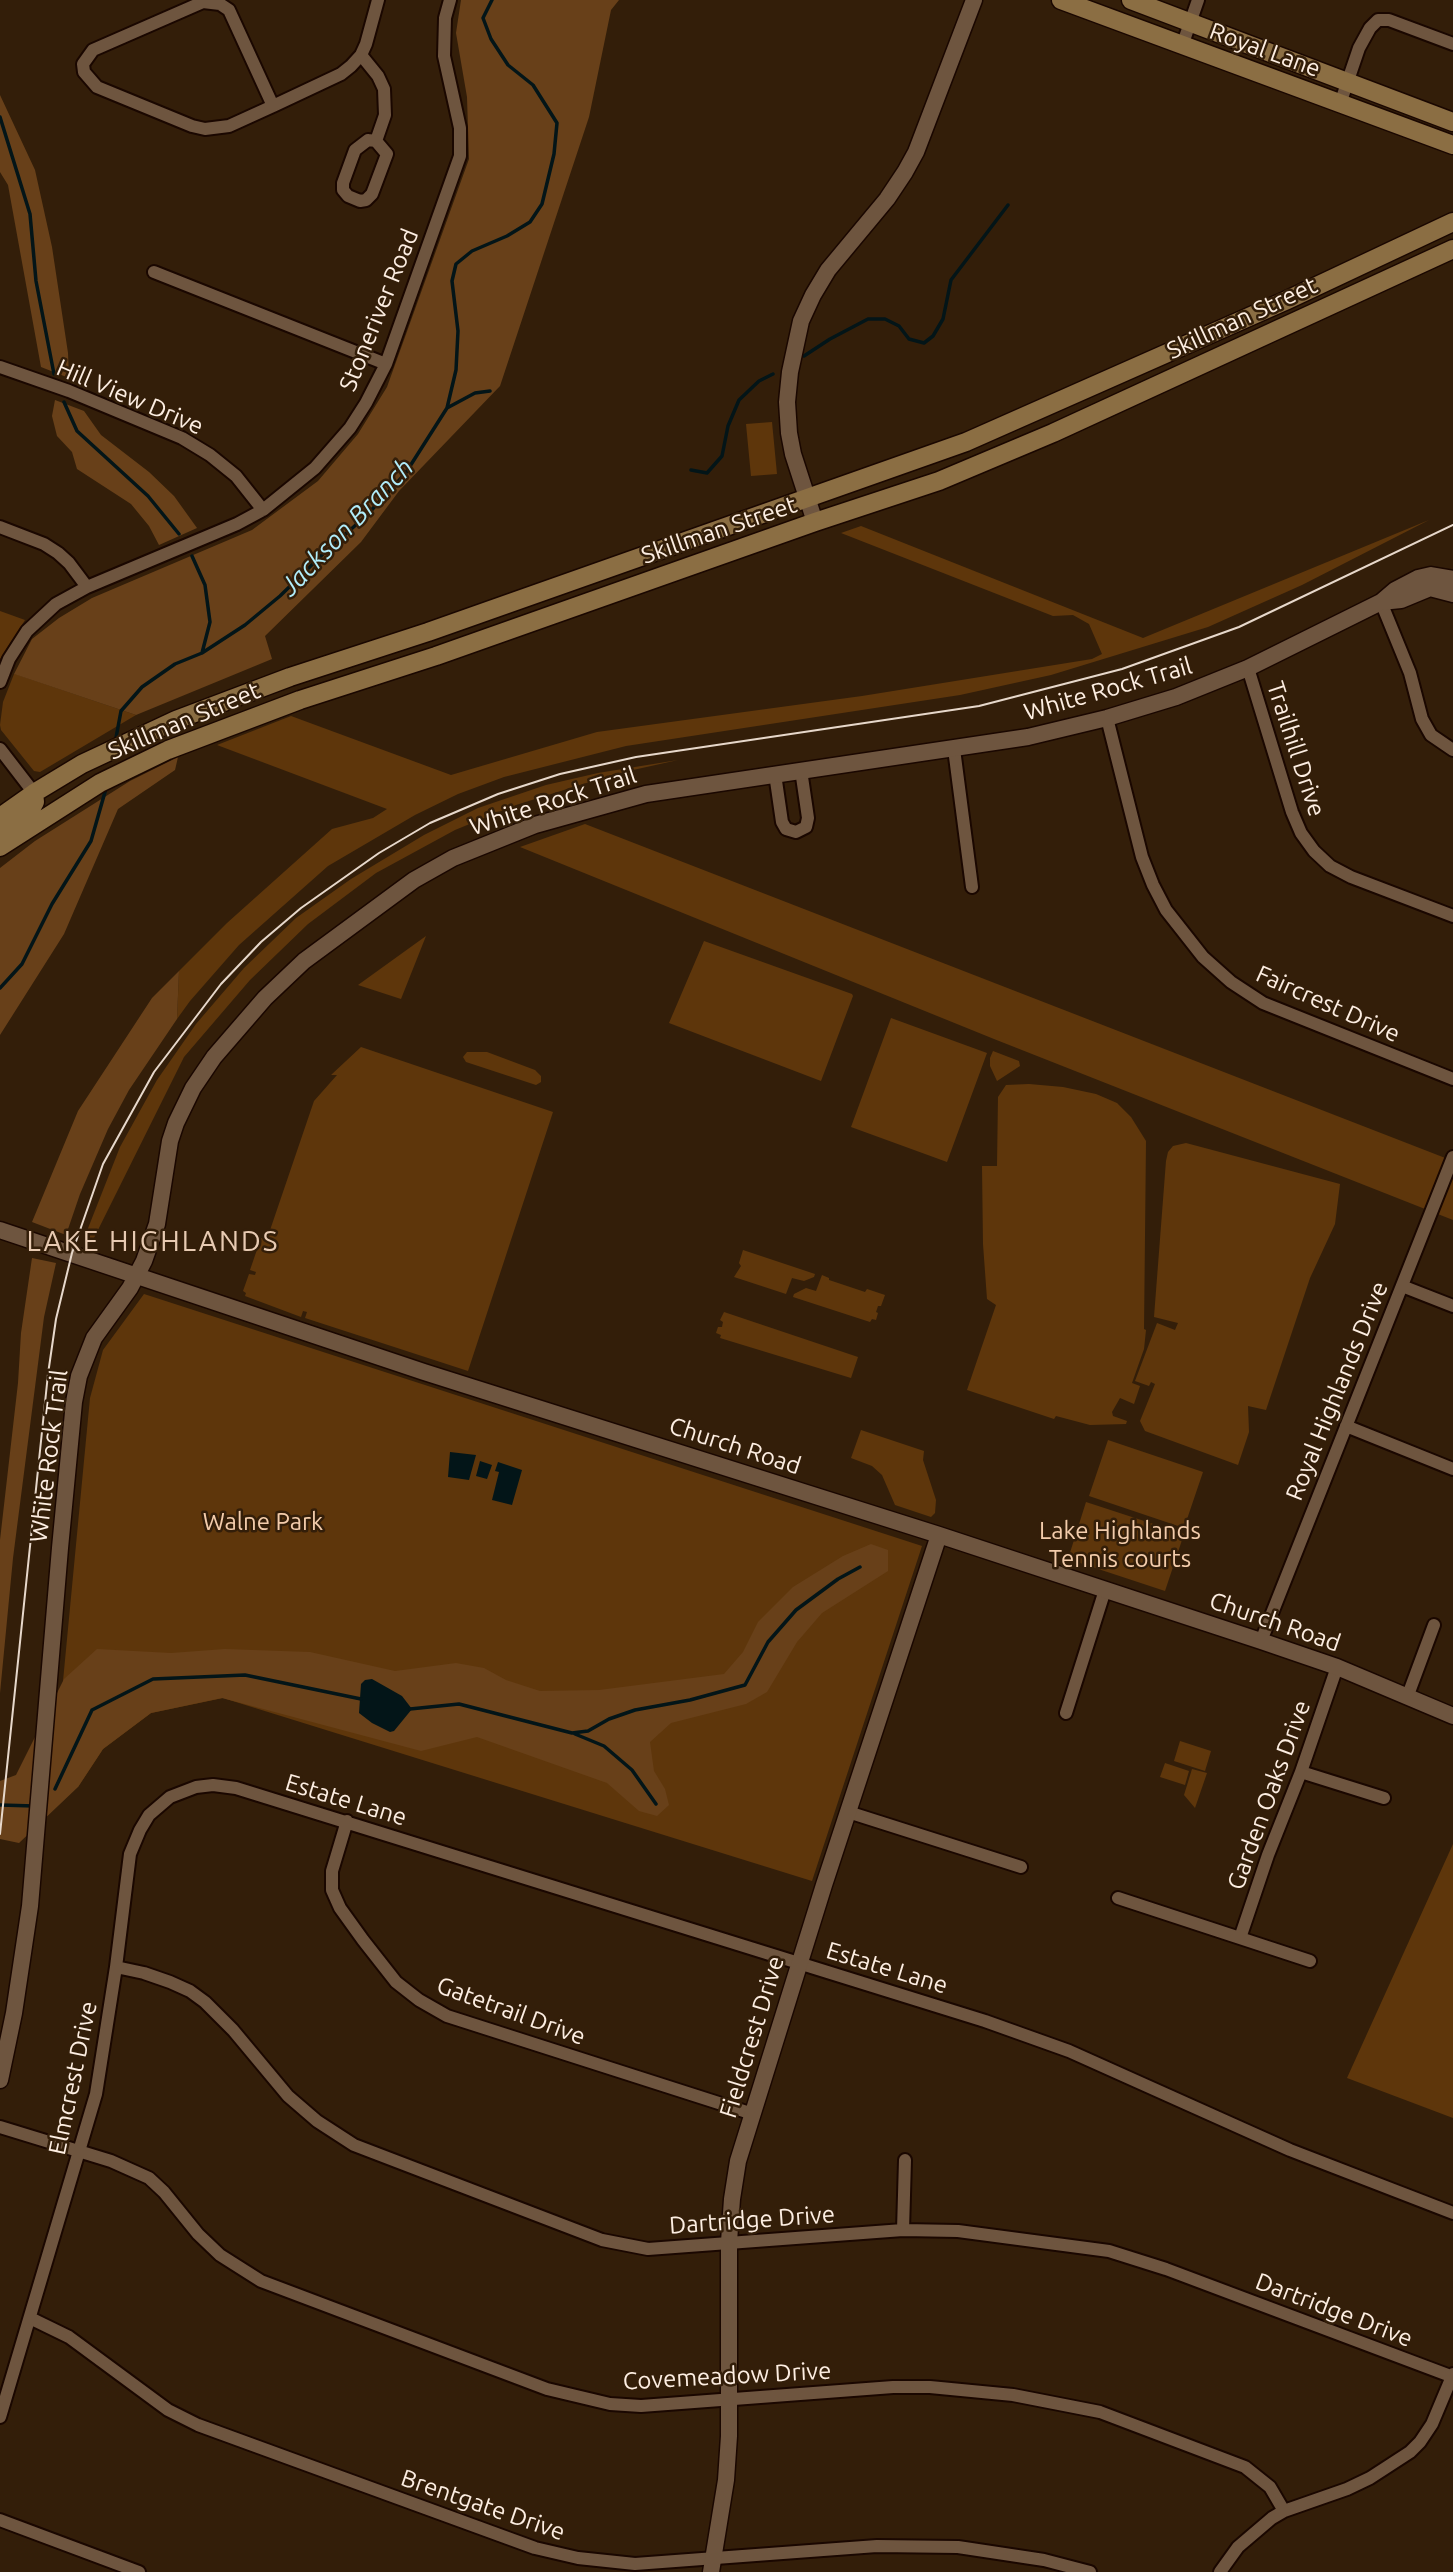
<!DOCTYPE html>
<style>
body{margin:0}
canvas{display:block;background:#331e09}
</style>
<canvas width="1453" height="2572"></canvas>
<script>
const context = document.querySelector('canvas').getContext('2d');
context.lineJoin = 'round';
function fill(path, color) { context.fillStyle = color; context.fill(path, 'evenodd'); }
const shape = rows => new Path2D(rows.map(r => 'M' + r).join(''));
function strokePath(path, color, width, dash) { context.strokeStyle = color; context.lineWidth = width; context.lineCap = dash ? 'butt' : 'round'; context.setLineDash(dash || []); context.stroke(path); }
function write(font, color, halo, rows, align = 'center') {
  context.font = font + ' Ubuntu,sans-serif'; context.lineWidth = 5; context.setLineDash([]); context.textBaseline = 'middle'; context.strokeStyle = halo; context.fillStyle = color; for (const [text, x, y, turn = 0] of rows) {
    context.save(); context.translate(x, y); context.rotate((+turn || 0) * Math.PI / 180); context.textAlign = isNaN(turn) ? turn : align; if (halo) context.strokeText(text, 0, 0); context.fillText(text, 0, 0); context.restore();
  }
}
const green = shape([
 [772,422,777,474,751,476,746,424],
 [1429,520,1302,585,1208,627,1051,675,960,695,626,746,504,777,458,794,415,815,328,866,239,945,190,1001,177,1019,179,971,227,923,332,829,373,818,387,809,217,745,291,716,451,775,597,732,862,696,1092,659,1102,654,1089,624,1073,615,1053,616,841,533,861,526,1143,638],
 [0,611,25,620,0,659],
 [14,674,15,674,136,715,40,772,34,771,1,730,0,725,3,702],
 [678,760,615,774,516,805,455,830,376,873,308,924,250,980,184,1057,91,1244,83,1241,120,1147,157,1080,196,1024,244,968,296,918,351,879,424,835,478,808,546,785,598,773],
 [585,824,1453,1161,1453,1220,994,1039,520,847],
 [426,936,401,999,358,985],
 [704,941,852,994,853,996,821,1081,669,1023],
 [891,1018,987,1053,947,1162,851,1127],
 [361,1047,553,1112,468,1371,305,1318,307,1312,303,1311,301,1317,245,1296,246,1293,243,1291,249,1274,255,1275,256,1272,250,1270,261,1238,267,1239,314,1101,337,1075,331,1075],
 [993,1051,1019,1061,1020,1066,997,1081,990,1066,990,1058],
 [467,1052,487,1052,535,1070,541,1076,541,1082,536,1085,466,1062,463,1057],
 [1029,1084,1063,1087,1096,1094,1117,1103,1131,1117,1146,1141,1144,1329,1146,1330,1144,1349,1132,1383,1140,1386,1134,1404,1120,1398,1112,1412,1113,1416,1127,1421,1126,1424,1090,1425,1056,1416,1054,1419,967,1390,996,1305,987,1299,983,1244,982,1166,997,1166,998,1097,1006,1085],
 [1186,1143,1340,1184,1335,1224,1310,1278,1266,1410,1248,1406,1249,1432,1238,1465,1145,1431,1140,1421,1155,1384,1151,1382,1149,1386,1135,1381,1157,1323,1175,1330,1178,1323,1154,1317,1166,1161,1168,1152,1173,1146],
 [743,1250,815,1274,814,1277,804,1281,792,1278,786,1294,734,1277,741,1266,739,1263],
 [822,1275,829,1278,829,1280,865,1292,867,1289,885,1295,881,1306,878,1306,876,1312,878,1313,876,1320,872,1319,870,1322,793,1297,794,1294,806,1288,816,1291],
 [144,1294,922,1546,812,1881,223,1698,151,1713,103,1749,78,1787,53,1786,90,1398,103,1350],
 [724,1312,858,1357,851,1378,720,1338,721,1335,716,1333,718,1327,722,1327,723,1322,720,1320],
 [861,1430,924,1451,923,1460,936,1500,935,1513,931,1517,895,1505,882,1475,872,1466,851,1458],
 [1108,1440,1203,1472,1184,1528,1089,1496],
 [1086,1502,1184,1534,1165,1591,1068,1559],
 [1180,1741,1211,1751,1205,1771,1174,1761],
 [1165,1763,1189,1771,1185,1785,1160,1777],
 [1192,1769,1207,1773,1195,1808,1184,1795],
 [1453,1844,1453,2118,1347,2078]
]);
const forest = shape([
 [461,0,619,0,611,10,589,117,500,386,399,491,361,542,265,636,272,659,136,715,14,674,32,639,59,618,92,598,252,530,318,481,358,434,387,387,469,159,467,97,456,33],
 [0,95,35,170,52,247,68,353,69,378,41,367,8,185,0,172],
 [55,400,84,411,101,435,149,472,174,496,197,528,159,545,149,526,131,504,77,469,72,452,57,436,52,416],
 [178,757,175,770,118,809,64,934,0,1035,0,868,35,841,130,781],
 [179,971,177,1019,129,1090,108,1129,80,1194,66,1235,32,1222,78,1111,152,998],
 [32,1258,56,1263,44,1317,39,1356,13,1558,0,1693,0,1540,18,1383,21,1333],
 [871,1544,888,1550,888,1571,822,1613,797,1642,767,1692,746,1704,671,1723,650,1742,654,1771,665,1789,669,1805,657,1816,639,1811,607,1783,477,1737,421,1751,222,1698,151,1713,103,1749,78,1787,19,1843,0,1839,0,1781,16,1775,64,1679,97,1649,171,1653,225,1649,310,1652,395,1671,456,1663,484,1668,506,1680,540,1691,599,1690,724,1674,743,1652,758,1622,793,1587,843,1556]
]);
const water = shape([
 [450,1452,476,1455,469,1480,448,1477],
 [480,1461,492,1465,487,1479,476,1476],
 [498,1462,522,1470,512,1505,492,1500,499,1472,495,1471],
 [372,1679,402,1696,412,1709,394,1731,390,1732,372,1723,359,1713,361,1684,365,1680]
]);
const stream = shape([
 [0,117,30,214,36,281,54,374],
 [804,356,830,339,868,319,885,319,899,326,909,339,924,343,933,336,943,319,951,280,1008,205],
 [64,402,77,431,148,496,179,534],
 [447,408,475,393,490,391],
 [691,470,707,473,722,456,728,426,739,400,759,381,773,374],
 [192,556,205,585,210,622,202,653],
 [115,743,121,711,142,687,175,664,202,653,245,625,280,596,324,553,366,516,405,474,447,408,456,370,458,331,452,281,456,264,472,251,507,236,530,222,542,204,554,154,557,123,533,85,508,65,491,39,483,18,492,0],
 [0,988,22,964,52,904,91,841,107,785],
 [410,1709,459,1704,572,1733,588,1731,609,1719,635,1710,690,1700,745,1685,768,1642,796,1610,838,1579,860,1567],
 [575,1734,604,1746,632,1770,656,1804],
 [55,1789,92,1710,153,1679,245,1675,361,1699],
 [0,1805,34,1806]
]);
const minor = shape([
 [203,2,220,4,229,10,273,106,229,126,205,129,192,126,97,87,84,72,83,64,93,50,203,2],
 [1182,46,1198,0],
 [361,55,378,76,384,89,385,115,376,141],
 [1340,104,1359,48,1370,28,1378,20,1389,20,1453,44],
 [273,106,341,74,351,66,361,55,366,44,378,0],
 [368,140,376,141,387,154,372,194,366,200,360,201,348,196,343,190,343,183,355,150,368,140],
 [154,272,386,364],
 [0,367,69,391,182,438,210,455,236,476,263,510],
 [0,527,44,544,58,553,69,563,87,587],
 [1381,602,1410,673,1422,719,1431,735,1453,750],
 [1248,668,1292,812,1301,833,1314,851,1330,866,1351,877,1453,916],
 [0,682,9,659,27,631,56,604,87,587,237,524,263,510,315,468,350,428,366,403,386,364,460,156,460,128,444,56,445,18,450,0],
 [1107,718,1142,857,1153,885,1166,910,1203,957,1231,982,1263,1003,1453,1079],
 [0,749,34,793],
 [954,749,972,887],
 [775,774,782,822,786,829,796,832,806,827,808,818,801,770],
 [1402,1286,1453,1306],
 [1346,1426,1453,1469],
 [1261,1641,1453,1157],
 [1408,1695,1434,1625],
 [1066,1713,1105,1590],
 [1301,1772,1384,1798],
 [848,1812,1021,1867],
 [347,1821,332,1871,332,1890,340,1908,363,1940,396,1982,419,2000,447,2016,753,2114],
 [1118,1898,1310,1961],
 [1240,1938,1268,1855,1301,1772,1337,1667],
 [116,1967,144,1973,170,1982,190,1991,205,2002,233,2030,288,2096,317,2121,354,2145,602,2240,648,2249,903,2230,958,2231,1109,2251,1166,2269,1453,2377],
 [0,2127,111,2161,149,2178,164,2192,198,2234,220,2255,261,2281,547,2389,610,2404,641,2406,893,2387,930,2387,1013,2395,1100,2412,1245,2467,1270,2487,1284,2511],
 [903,2230,905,2160],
 [30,2318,69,2337,168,2410,198,2425,535,2548,578,2558,635,2564,877,2546,958,2547,1044,2560,1090,2572],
 [0,2417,96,2094,116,1967,130,1854,140,1830,149,1815,170,1797,196,1787,213,1785,236,1788,985,2021,1069,2051,1290,2150,1453,2213],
 [0,2520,139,2572],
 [1220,2572,1238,2547,1272,2518,1284,2511,1347,2489,1370,2478,1410,2452,1420,2442,1432,2424,1453,2374]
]);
const tertiary = shape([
 [815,522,793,454,789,433,787,402,790,372,801,321,813,295,828,270,887,199,905,172,916,152,974,0],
 [1381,602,1401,600,1430,588,1453,594],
 [0,1230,424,1372,939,1535,1261,1641,1337,1667,1453,1716],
 [0,2080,14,2013,30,1906,60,1548,74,1402,79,1376,94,1338,130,1288,144,1261,157,1224,170,1141,176,1123,193,1088,214,1057,265,998,304,961,414,880,453,858,535,825,646,794,1028,737,1107,718,1176,697,1248,668,1381,602,1395,590,1418,578,1431,575,1453,579],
 [711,2572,726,2480,729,2436,729,2242,732,2199,738,2161,824,1885,939,1535]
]);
const secondary = shape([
 [1061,0,1453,145],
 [1131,0,1453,122],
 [0,817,34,793,82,764,176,720,290,677,428,632,966,442,1285,301,1453,222],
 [0,839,2,832,9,826,30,811,35,802,34,793],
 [0,847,100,783,168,750,300,700,436,656,815,522,939,481,1053,433,1453,249]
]);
const tram = shape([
 [0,1834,48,1374,56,1319,72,1253,103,1164,154,1072,221,984,261,942,301,908,379,853,430,823,498,794,560,774,636,757,979,706,1122,669,1239,627,1453,525]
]);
const streetNames = [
 ["Royal Lane",1265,50,20],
 ["Stoneriver Road",379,310,-68],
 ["Skillman Street",1242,318,-25],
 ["Hill View Drive",130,397,23],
 ["Skillman Street",719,530,-19],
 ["White Rock Trail",1108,689,-16],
 ["Skillman Street",184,721,-23],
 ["Trailhill Drive",1296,749,72],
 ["White Rock Trail",553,801,-18],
 ["Faircrest Drive",1328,1004,24],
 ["Royal Highlands Drive",1337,1391,-68],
 ["Church Road",735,1446,18],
 ["White Rock Trail",49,1456,-83],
 ["Church Road",1275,1622,19],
 ["Garden Oaks Drive",1269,1795,-70],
 ["Estate Lane",346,1800,17],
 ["Estate Lane",887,1968,17],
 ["Gatetrail Drive",511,2011,20],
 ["Fieldcrest Drive",752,2037,-73],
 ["Elmcrest Drive",73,2078,-78],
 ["Dartridge Drive",752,2220,-4],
 ["Dartridge Drive",1334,2310,21],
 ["Covemeadow Drive",727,2376,-3],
 ["Brentgate Drive",483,2505,19]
];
const parkNames = [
 ["Walne Park",263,1522],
 ["Lake Highlands",1120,1531],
 ["Tennis courts",1120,1559]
];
const waterNames = [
 ["Jackson Branch",347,527,-46]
];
const quarterNames = [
 ["LAKE HIGHLANDS",153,1242]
];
fill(green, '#5e360b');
fill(forest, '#684019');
fill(water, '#031518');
strokePath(stream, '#031518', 3.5);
strokePath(minor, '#1a0700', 16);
strokePath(tertiary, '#1a0700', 19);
strokePath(secondary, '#1a0700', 21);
strokePath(minor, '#6e553f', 12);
strokePath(tertiary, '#6e553f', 16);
strokePath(secondary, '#8b6e43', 18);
strokePath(tram, '#e7d8cb', 2);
write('24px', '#fdeee2', '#331e09', streetNames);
write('24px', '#f3ccab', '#331e09', parkNames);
write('italic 26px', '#b0ecf9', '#331e09', waterNames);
context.letterSpacing = '2px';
write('28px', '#e7cab2', '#331e09', quarterNames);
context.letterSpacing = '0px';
</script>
